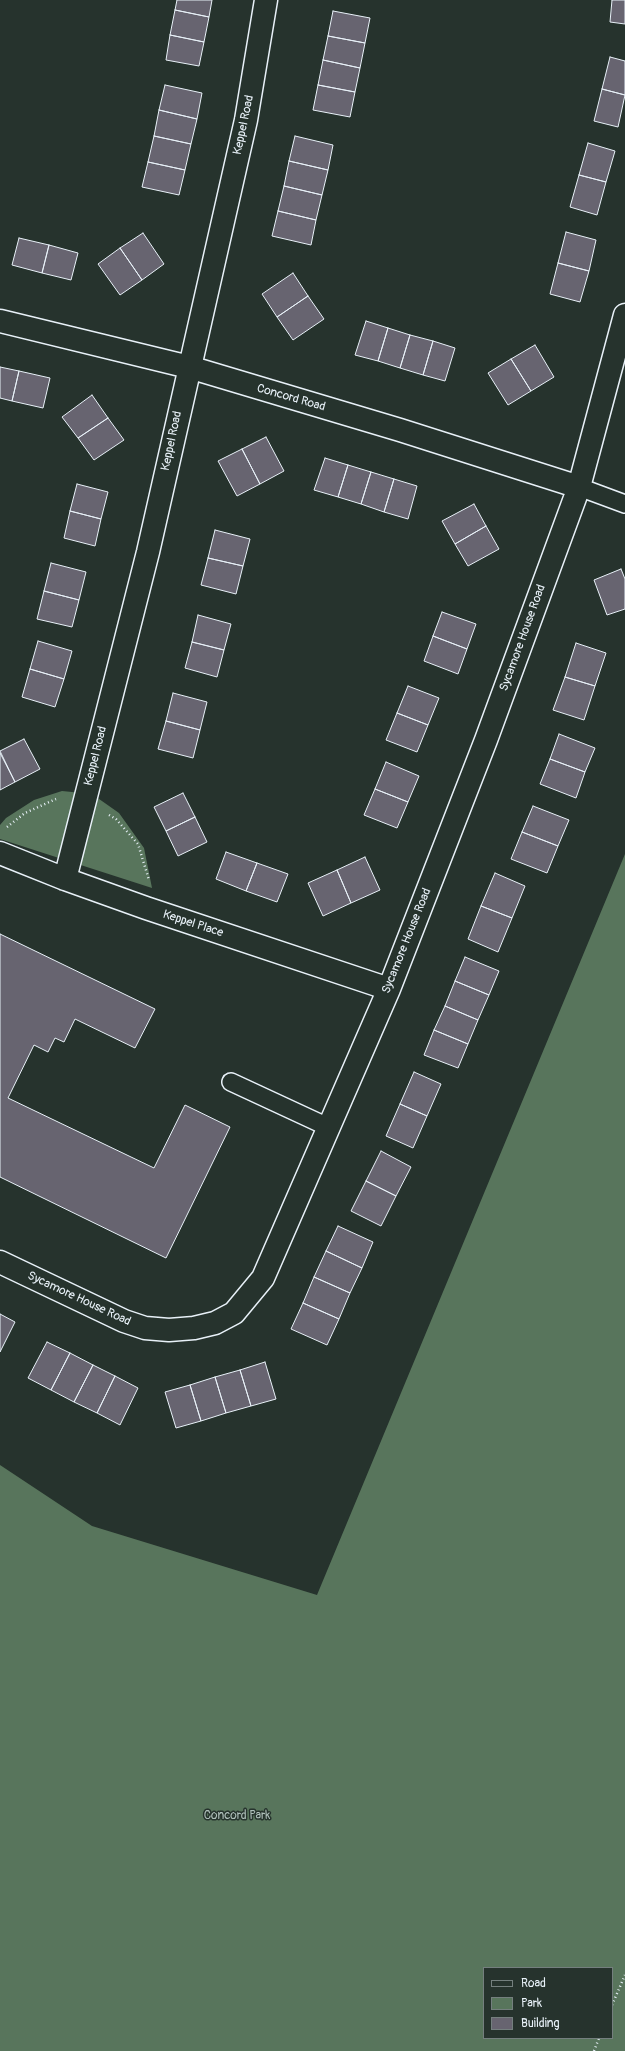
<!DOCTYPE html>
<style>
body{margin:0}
#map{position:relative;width:625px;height:2051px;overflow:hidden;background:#26332d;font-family:Pangolin,sans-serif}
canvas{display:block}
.legend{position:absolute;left:483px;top:1967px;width:130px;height:72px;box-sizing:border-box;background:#26332d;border:1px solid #747f7e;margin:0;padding:5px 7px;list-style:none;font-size:12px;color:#e8f1f8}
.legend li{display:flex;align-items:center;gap:8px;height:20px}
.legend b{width:20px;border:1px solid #747f7e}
</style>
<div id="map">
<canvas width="625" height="2051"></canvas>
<ul class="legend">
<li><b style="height:5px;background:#26332d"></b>Road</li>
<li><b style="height:11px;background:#58755c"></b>Park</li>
<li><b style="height:11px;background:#676470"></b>Building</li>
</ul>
</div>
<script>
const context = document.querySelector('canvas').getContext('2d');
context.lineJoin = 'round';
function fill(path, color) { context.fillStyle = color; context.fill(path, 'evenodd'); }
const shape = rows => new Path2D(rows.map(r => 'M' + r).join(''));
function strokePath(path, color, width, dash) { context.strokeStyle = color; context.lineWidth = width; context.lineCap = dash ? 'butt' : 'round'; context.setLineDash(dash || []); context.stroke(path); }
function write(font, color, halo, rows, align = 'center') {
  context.font = font + ' Pangolin,sans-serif'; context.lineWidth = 3; context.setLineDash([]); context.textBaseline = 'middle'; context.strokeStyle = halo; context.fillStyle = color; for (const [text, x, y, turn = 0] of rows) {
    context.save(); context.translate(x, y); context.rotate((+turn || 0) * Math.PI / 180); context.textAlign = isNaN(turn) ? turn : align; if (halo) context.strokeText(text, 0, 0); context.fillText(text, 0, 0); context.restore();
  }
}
const green = shape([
 [62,791,92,794,119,813,144,848,152,888,0,839,0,825,6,818,34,800],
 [625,854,625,2051,0,2051,0,1465,92,1526,317,1595],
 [484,1968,612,1968,612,2038,484,2038]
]);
const building = shape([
 [177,0,212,0,209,17,175,10,177,0],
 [612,0,625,0,625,24,610,22,612,0],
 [175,10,209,17,204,42,170,35,175,10],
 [333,11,370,18,365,43,328,36,333,11],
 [170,35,204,42,199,66,166,60,170,35],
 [328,36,365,43,360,68,323,60,328,36],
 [610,57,625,61,625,95,602,89,610,57],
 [323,60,360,68,355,92,318,85,323,60],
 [165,85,202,93,197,119,159,110,165,85],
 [318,85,355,92,350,117,313,110,318,85],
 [602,89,625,95,618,127,594,121,602,89],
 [159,110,197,119,191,144,154,136,159,110],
 [154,136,191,144,185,170,148,162,154,136],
 [295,136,333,145,328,170,289,161,295,136],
 [588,143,615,151,606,182,579,175,588,143],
 [289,161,328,170,322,195,284,186,289,161],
 [148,162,185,170,179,195,142,187,148,162],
 [579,175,606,182,597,215,570,207,579,175],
 [284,186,322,195,316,220,278,211,284,186],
 [278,211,316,220,311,245,272,236,278,211],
 [566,232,596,240,589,271,558,263,566,232],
 [143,233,164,264,142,280,120,248,143,233],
 [19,238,49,245,42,273,12,265,19,238],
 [49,245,78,253,71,280,42,273,49,245],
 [120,248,142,280,120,295,98,264,120,248],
 [558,263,589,271,580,302,550,294,558,263],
 [293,273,308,296,277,317,262,294,293,273],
 [308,296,324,319,293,340,277,317,308,296],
 [366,321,388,328,378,361,355,355,366,321],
 [388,328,410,335,400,368,378,361,388,328],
 [410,335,433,341,423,375,400,368,410,335],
 [433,341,455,348,445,381,423,375,433,341],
 [535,345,554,377,531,391,511,359,535,345],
 [511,359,531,391,508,405,488,373,511,359],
 [0,367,19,371,12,401,0,398,0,367],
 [19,371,50,378,43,408,12,401,19,371],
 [92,395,108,418,78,438,62,417,92,395],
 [108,418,124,440,94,460,78,438,108,418],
 [266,437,284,471,260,484,242,449,266,437],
 [242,449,260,484,237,496,218,461,242,449],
 [325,458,348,465,338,497,314,490,325,458],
 [348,465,371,472,361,504,338,497,348,465],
 [371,472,394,479,384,512,361,504,371,472],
 [394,479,417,486,408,519,384,512,394,479],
 [77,484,108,492,101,519,70,511,77,484],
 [474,504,486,526,455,544,442,521,474,504],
 [70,511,101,519,95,546,64,538,70,511],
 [486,526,499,549,468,566,455,544,486,526],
 [215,530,250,539,243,566,208,558,215,530],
 [208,558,243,566,236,594,201,585,208,558],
 [51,563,86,572,79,600,44,591,51,563],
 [621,569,625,579,625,609,607,615,594,580,621,569],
 [44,591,79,600,72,627,37,619,44,591],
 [442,612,476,624,467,649,433,636,442,612],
 [198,615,231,624,224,650,192,642,198,615],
 [433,636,467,649,458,674,424,661,433,636],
 [38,641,72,651,64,679,30,669,38,641],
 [192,642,224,650,217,677,185,668,192,642],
 [576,643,606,653,595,686,565,677,576,643],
 [30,669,64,679,55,707,22,697,30,669],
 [565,677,595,686,584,720,553,710,565,677],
 [408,686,439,698,428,725,397,713,408,686],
 [173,693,207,702,200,730,166,721,173,693],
 [397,713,428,725,417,752,386,740,397,713],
 [166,721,200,730,193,758,158,749,166,721],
 [559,734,595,748,585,772,550,759,559,734],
 [24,739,40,769,15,782,0,751,24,739],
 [0,753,15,782,0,790,0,753],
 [550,759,585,772,576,798,540,784,550,759],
 [386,762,419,776,408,802,375,789,386,762],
 [375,789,408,802,397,828,364,815,375,789],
 [183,793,195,817,166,831,154,807,183,793],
 [533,806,569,820,558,846,522,832,533,806],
 [195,817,207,842,178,856,166,831,195,817],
 [522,832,558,846,547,873,511,859,522,832],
 [226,852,257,863,246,891,216,879,226,852],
 [365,857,380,890,351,903,337,870,365,857],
 [257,863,288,874,277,902,246,891,257,863],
 [337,870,351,903,323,916,308,883,337,870],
 [495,873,525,886,512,918,481,906,495,873],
 [481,906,512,918,498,952,468,939,481,906],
 [0,934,155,1009,135,1048,75,1019,64,1042,55,1038,48,1052,34,1045,8,1098,154,1168,185,1105,230,1127,166,1258,0,1177,0,934],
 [465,957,499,971,489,995,455,981,465,957],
 [455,981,489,995,478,1020,445,1006,455,981],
 [445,1006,478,1020,468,1044,434,1030,445,1006],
 [434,1030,468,1044,458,1068,424,1055,434,1030],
 [414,1072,441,1084,427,1116,400,1104,414,1072],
 [400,1104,427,1116,413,1148,386,1136,400,1104],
 [381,1151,411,1167,396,1196,366,1181,381,1151],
 [366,1181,396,1196,381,1226,351,1211,366,1181],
 [338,1226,373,1242,362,1268,326,1251,338,1226],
 [326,1251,362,1268,350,1293,314,1277,326,1251],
 [314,1277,350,1293,339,1319,303,1303,314,1277],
 [303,1303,339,1319,327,1345,291,1329,303,1303],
 [0,1314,15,1322,0,1352,0,1314],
 [47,1342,70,1353,51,1390,28,1378,47,1342],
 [70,1353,93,1365,74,1402,51,1390,70,1353],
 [265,1362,276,1399,251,1406,240,1370,265,1362],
 [93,1365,115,1376,97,1413,74,1402,93,1365],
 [240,1370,251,1406,226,1413,215,1377,240,1370],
 [115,1376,138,1388,120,1425,97,1413,115,1376],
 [215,1377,226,1413,201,1421,190,1385,215,1377],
 [190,1385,201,1421,176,1428,165,1392,190,1385]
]);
const path = shape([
 [109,815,116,819,138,844,149,880],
 [7,827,25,813,56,799],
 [612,2005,625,1975],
 [594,2051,599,2038]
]);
const service = shape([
 [579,487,625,504],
 [231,1082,328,1127]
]);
const minor = shape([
 [0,321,189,367,400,430,579,487],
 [0,853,65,879,146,908,389,989],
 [65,879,148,552,246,120,266,0],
 [0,1262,124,1321,145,1328,169,1330,194,1328,215,1323,234,1313,263,1278,389,989,486,740,579,487,625,315]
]);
const streetNames = [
 ["Keppel Road",244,125,-78],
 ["Concord Road",291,398,16],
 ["Keppel Road",172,441,-78],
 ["Sycamore House Road",523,638,-70],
 ["Keppel Road",96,756,-76],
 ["Keppel Place",193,924,18],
 ["Sycamore House Road",407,941,-68],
 ["Sycamore House Road",79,1299,25]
];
const parkNames = [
 ["Concord Park",237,1816]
];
fill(green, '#58755c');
fill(building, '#676470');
strokePath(building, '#e8f1f8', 1);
strokePath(service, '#e8f1f8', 20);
strokePath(minor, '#e8f1f8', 25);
strokePath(path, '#e8f1f8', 2.5, [1, 3]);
strokePath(service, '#26332d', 17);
strokePath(minor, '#26332d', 22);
write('12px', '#e8f1f8', '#26332d', streetNames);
write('12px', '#aebfba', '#26332d', parkNames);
</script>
